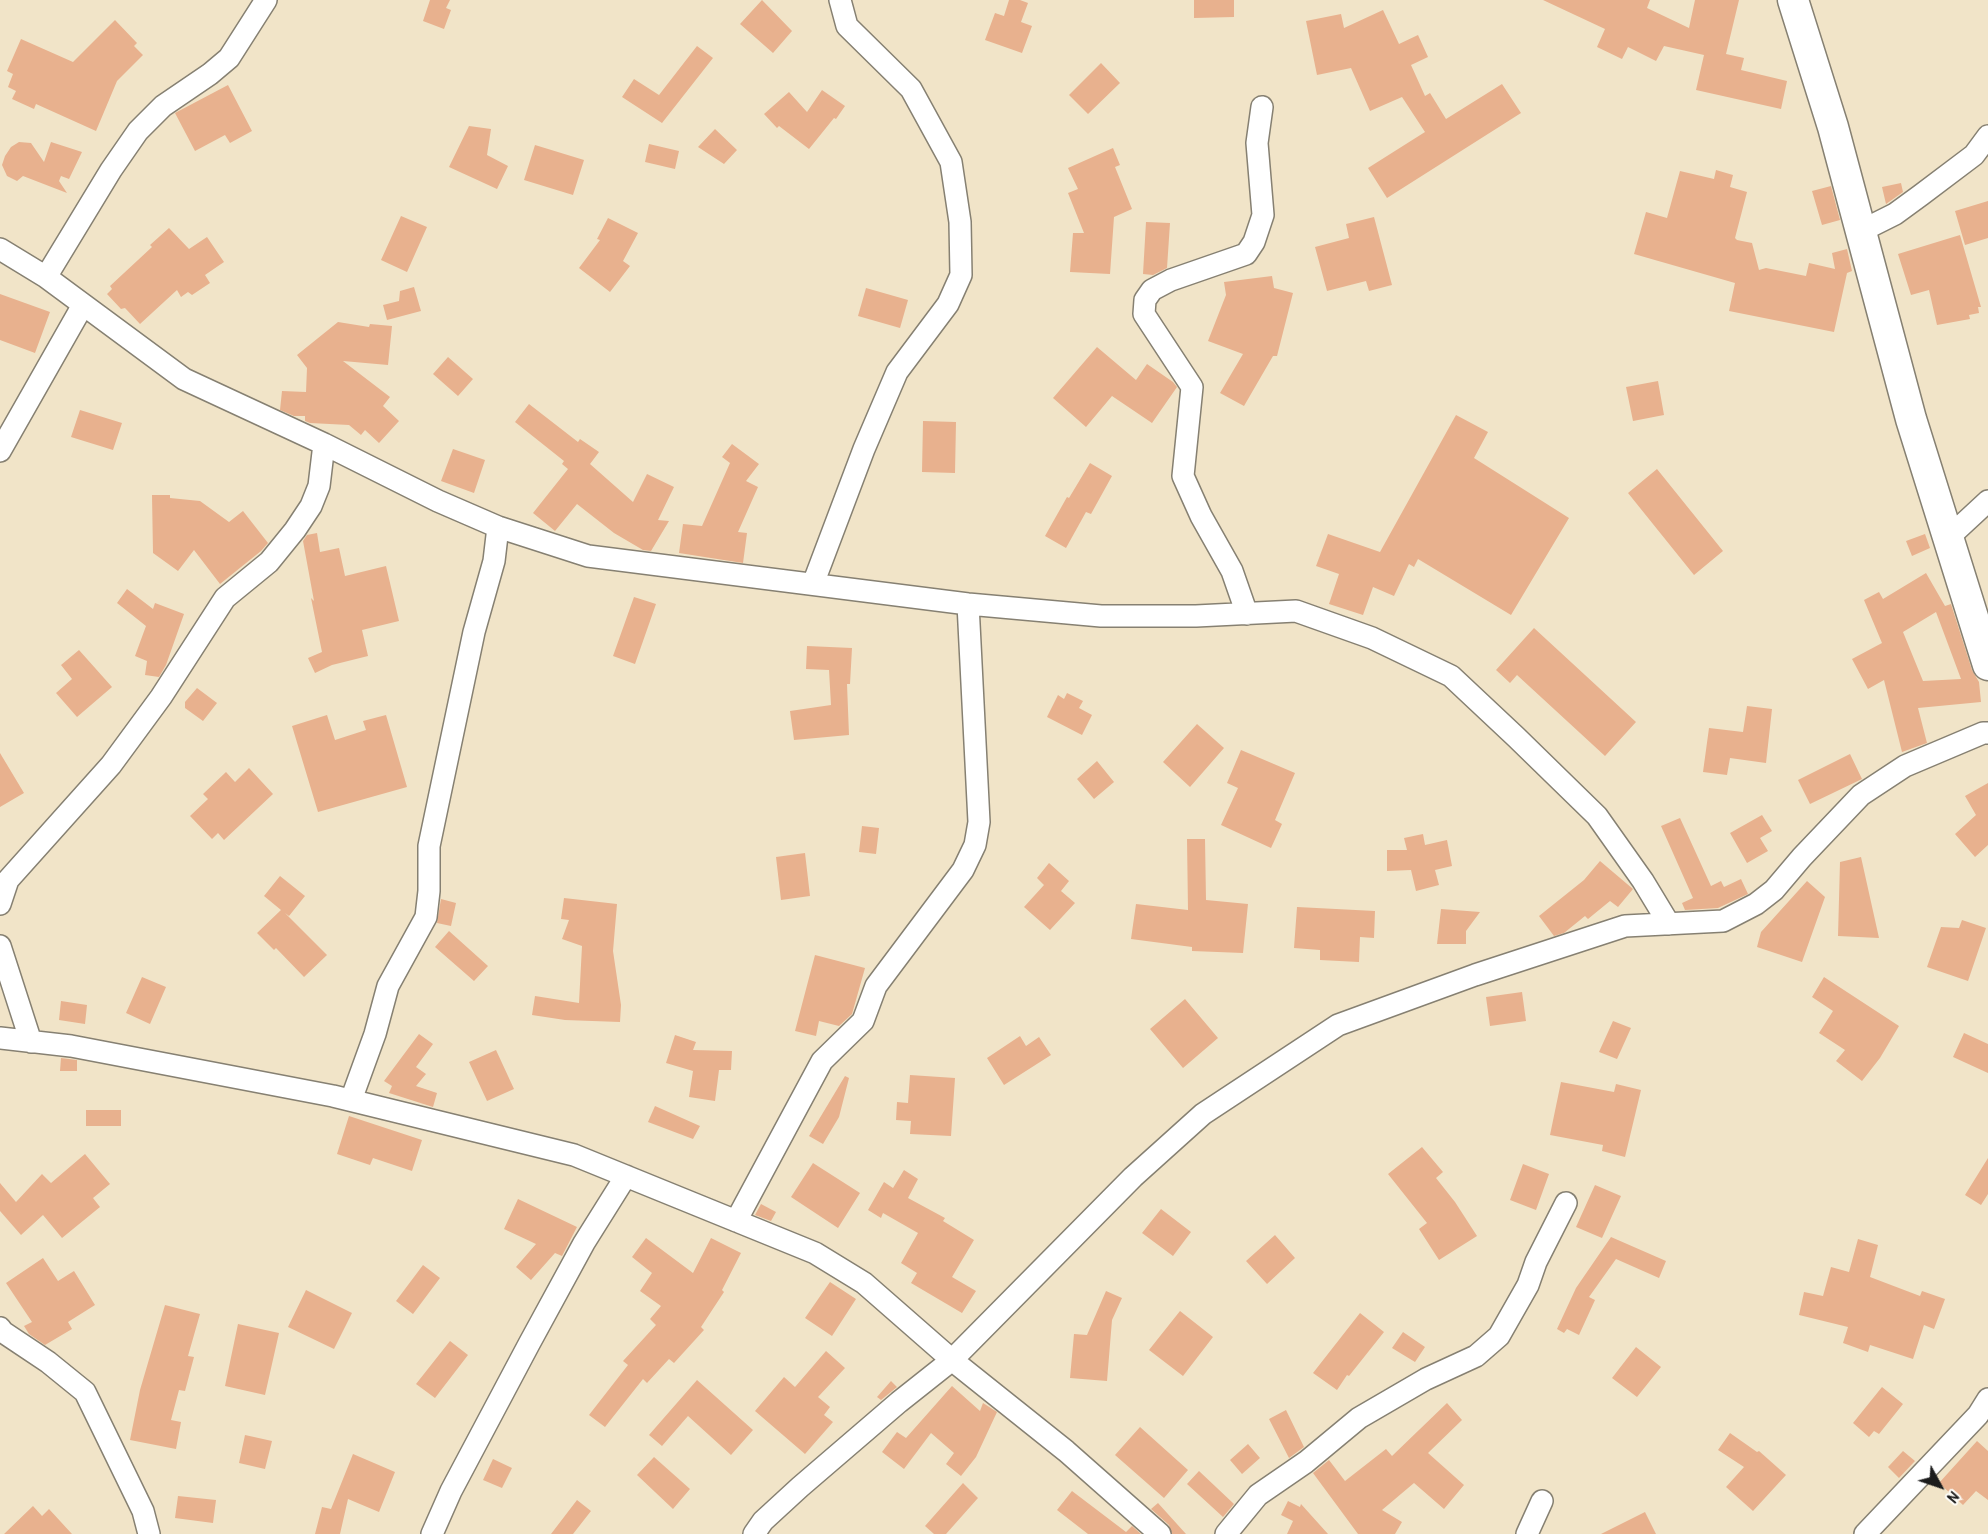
<!DOCTYPE html>
<style>
body{margin:0}
#map{position:relative;width:1988px;height:1534px;overflow:hidden;background:#f1e4c8;font-family:"Patrick Hand",sans-serif}
canvas{display:block}
.north{position:absolute;left:1910px;top:1456px;width:60px;height:60px;-webkit-text-stroke:4px #fdfcf7;paint-order:stroke;rotate:130deg;font-size:16px;font-weight:700;line-height:24px;text-align:center;color:#1c1c1c}
.north::after{content:'';display:block;margin:auto;width:21px;height:27px;background:#1c1c1c;clip-path:polygon(50% 0,100% 100%,50% 72%,0 100%)}
</style>
<div id="map">
<canvas width="1988" height="1534"></canvas>
<div class="north">N</div>
</div>
<script>
const context = document.querySelector('canvas').getContext('2d');
context.lineJoin = 'round';
function fill(path, color) { context.fillStyle = color; context.fill(path, 'evenodd'); }
const shape = rows => new Path2D(rows.map(r => 'M' + r).join(''));
function strokePath(path, color, width, dash) { context.strokeStyle = color; context.lineWidth = width; context.lineCap = dash ? 'butt' : 'round'; context.setLineDash(dash || []); context.stroke(path); }
const building = shape([
 [430,0,450,0,446,8,451,10,444,29,423,21],
 [762,0,792,31,773,53,740,24],
 [1009,0,1020,0,1028,3,1021,22,1032,26,1022,53,985,40,995,13,1004,16],
 [1194,0,1234,0,1234,17,1194,18],
 [1543,0,1650,0,1647,8,1689,28,1695,0,1739,0,1726,54,1744,58,1741,70,1787,81,1781,109,1696,90,1704,55,1664,46,1656,61,1628,47,1622,59,1597,47,1605,29],
 [1383,10,1399,44,1418,35,1428,57,1411,65,1425,96,1430,93,1446,119,1502,84,1521,113,1387,198,1368,168,1425,132,1402,97,1370,111,1351,68,1317,75,1306,21,1341,14,1344,28],
 [115,20,137,43,134,46,143,55,117,81,96,131,36,104,34,109,12,99,16,91,8,87,13,74,7,71,21,39,73,62],
 [697,46,713,58,662,123,622,97,634,79,659,95],
 [1101,63,1120,83,1088,114,1069,95],
 [228,85,252,131,230,143,225,135,195,151,175,113],
 [822,90,845,106,836,119,834,118,809,149,779,126,777,128,764,114,789,92,807,112],
 [469,126,491,129,487,155,508,166,497,189,449,167],
 [715,129,737,150,724,164,698,147],
 [19,142,31,143,44,162,51,142,82,152,69,179,61,176,59,181,67,193,23,176,17,181,7,176,2,165,5,156,11,147],
 [649,144,679,151,675,169,645,162],
 [535,145,584,160,573,195,524,180],
 [1113,148,1120,165,1115,167,1132,209,1114,217,1110,274,1070,272,1073,233,1084,233,1068,193,1078,189,1068,168],
 [1716,170,1733,175,1730,187,1747,192,1735,238,1737,240,1752,243,1759,270,1766,268,1806,276,1809,263,1835,269,1832,253,1847,249,1852,271,1847,273,1834,332,1729,311,1735,283,1634,254,1646,212,1667,218,1680,171,1714,179],
 [1901,183,1903,192,1886,204,1882,187],
 [1831,186,1840,220,1822,225,1812,191],
 [1988,201,1988,238,1965,245,1955,211],
 [401,216,427,227,407,272,381,260],
 [1374,217,1392,285,1369,291,1366,281,1327,291,1315,247,1349,238,1346,224],
 [608,218,638,233,623,261,630,266,610,292,579,268,600,240,597,239],
 [1146,222,1170,223,1167,268,1153,275,1143,274],
 [169,228,189,249,207,237,224,262,205,275,210,283,192,295,188,292,181,297,177,290,140,324,125,308,121,309,107,294,112,289,110,286,152,247,150,245],
 [1960,235,1981,307,1978,307,1979,313,1969,315,1970,319,1937,325,1929,290,1911,295,1898,254],
 [1272,276,1274,288,1293,293,1277,356,1273,356,1244,406,1220,393,1243,354,1208,341,1226,295,1224,282],
 [414,287,421,311,387,320,383,305,399,301,400,291],
 [866,288,908,300,900,328,858,316],
 [0,294,50,312,35,353,0,340],
 [338,322,369,327,370,324,392,326,388,365,343,361,390,397,383,406,399,421,379,443,365,430,361,435,349,425,310,423,305,421,305,416,294,416,280,410,282,391,306,392,307,368,297,355],
 [1097,347,1136,380,1147,364,1173,382,1177,387,1152,423,1112,396,1086,427,1053,398],
 [448,357,473,379,458,396,433,374],
 [1658,381,1664,415,1633,421,1626,387],
 [529,404,578,442,580,439,599,452,590,464,633,502,647,474,674,487,658,520,669,521,651,551,643,550,614,533,577,504,555,531,533,513,568,469,562,464,564,461,515,422],
 [80,410,122,423,113,450,71,437],
 [1456,415,1488,432,1474,458,1569,518,1511,615,1418,559,1414,567,1409,564,1394,596,1373,587,1363,615,1329,604,1339,574,1316,566,1328,534,1380,552],
 [923,421,956,422,955,473,922,472],
 [732,444,759,464,746,481,758,487,738,532,747,533,743,563,679,553,683,524,702,526,730,463,722,457],
 [453,449,485,460,474,493,441,481],
 [1090,463,1112,476,1091,514,1086,512,1066,548,1045,536,1067,497,1069,498],
 [1657,469,1723,551,1694,575,1628,493],
 [152,495,170,495,170,498,200,501,229,522,243,511,268,543,261,551,220,584,194,550,178,571,153,553],
 [317,533,320,552,339,548,345,576,386,566,399,621,362,630,368,656,332,665,315,673,308,658,322,652,311,598,314,601,303,541,307,535],
 [1925,534,1930,548,1912,556,1906,541],
 [1926,573,1945,606,1951,604,1972,670,1979,682,1981,702,1918,708,1927,743,1902,752,1884,680,1868,689,1852,659,1882,643,1864,600,1879,592,1883,599],
 [1936,612,1961,679,1923,681,1903,632],
 [127,589,153,609,155,603,184,614,166,665,159,677,145,675,147,661,135,656,146,626,117,603],
 [634,597,656,604,635,664,613,656],
 [1534,628,1636,722,1605,756,1517,675,1510,683,1496,670],
 [807,646,852,648,850,684,847,684,849,735,794,740,790,711,831,705,829,670,806,669],
 [79,650,112,687,77,717,56,693,72,679,61,665],
 [197,688,217,703,203,721,185,708,185,702],
 [1067,693,1083,701,1079,708,1092,715,1082,735,1047,717,1058,695,1064,699],
 [1747,706,1772,709,1766,763,1730,758,1727,775,1703,772,1709,728,1743,732],
 [327,715,335,740,366,730,363,721,386,715,407,787,318,812,292,726],
 [1197,724,1224,748,1190,787,1163,762],
 [1241,750,1295,773,1275,820,1282,824,1271,848,1221,825,1238,788,1227,783],
 [0,753,24,793,0,807],
 [1850,754,1862,779,1810,804,1798,780],
 [1097,761,1114,782,1094,799,1077,779],
 [249,768,273,794,224,840,218,833,212,839,190,816,208,799,203,794,226,772,235,782],
 [1988,783,1988,845,1975,857,1955,834,1976,815,1965,796],
 [1762,815,1772,831,1760,838,1768,851,1747,863,1730,833],
 [1680,818,1711,886,1721,881,1724,887,1741,879,1748,894,1718,908,1685,910,1682,903,1693,898,1661,826],
 [862,826,879,828,876,854,859,852],
 [1423,834,1425,845,1447,840,1452,866,1435,870,1439,885,1416,891,1411,870,1387,871,1387,850,1407,850,1404,838],
 [1187,839,1205,839,1206,900,1248,904,1243,953,1192,951,1192,947,1131,939,1136,904,1188,910],
 [805,853,810,896,781,900,776,857],
 [1861,857,1879,938,1838,936,1840,862],
 [1600,861,1633,889,1618,907,1610,901,1588,919,1585,916,1564,933,1554,936,1539,916,1584,880],
 [1049,863,1069,881,1061,891,1075,903,1050,930,1024,907,1044,885,1037,878],
 [280,876,305,896,289,916,285,913,327,955,304,977,276,948,274,950,257,933,281,910,264,896],
 [1807,881,1825,897,1802,962,1757,947,1761,932],
 [564,898,617,904,613,951,621,1005,620,1022,565,1020,532,1015,535,996,579,1003,582,946,562,939,569,920,561,919],
 [441,899,456,903,451,926,437,923],
 [1297,907,1375,911,1374,938,1360,937,1359,962,1320,960,1320,950,1294,948],
 [1441,909,1480,912,1466,931,1466,944,1437,944],
 [1962,920,1986,928,1968,981,1927,967,1941,927,1959,928],
 [449,931,488,966,474,981,435,947],
 [815,955,865,968,852,1014,839,1026,819,1021,816,1036,795,1031],
 [142,977,166,987,150,1024,126,1013],
 [1824,977,1899,1026,1880,1058,1862,1081,1836,1061,1845,1050,1819,1033,1833,1011,1812,997],
 [1522,992,1526,1021,1490,1026,1486,997],
 [1185,999,1218,1038,1183,1068,1150,1029],
 [61,1001,87,1005,85,1024,59,1020],
 [1613,1021,1631,1028,1617,1059,1599,1052],
 [1964,1033,1988,1044,1988,1073,1953,1057],
 [419,1034,433,1044,416,1067,426,1074,416,1086,437,1093,433,1107,389,1093,392,1086,384,1081],
 [675,1035,696,1042,693,1050,732,1051,731,1070,719,1070,715,1101,689,1097,693,1071,666,1063],
 [1020,1036,1026,1046,1039,1037,1051,1055,1004,1085,987,1058],
 [496,1050,514,1089,487,1101,469,1062],
 [61,1058,77,1060,77,1071,60,1071],
 [910,1075,955,1078,951,1136,910,1134,911,1121,896,1120,897,1102,908,1103],
 [845,1076,849,1078,839,1117,823,1144,809,1136],
 [1561,1082,1614,1092,1616,1084,1641,1090,1625,1157,1602,1151,1603,1145,1550,1135],
 [655,1106,700,1126,693,1139,648,1122],
 [86,1110,121,1110,121,1126,86,1126],
 [349,1116,422,1140,412,1171,373,1158,370,1165,337,1154],
 [1422,1147,1443,1172,1436,1178,1455,1202,1477,1236,1439,1260,1419,1229,1427,1223,1388,1174],
 [85,1154,110,1184,93,1198,100,1207,62,1238,43,1215,21,1235,0,1211,0,1183,16,1202,42,1174,51,1183],
 [1988,1158,1988,1194,1981,1205,1965,1195],
 [813,1163,860,1193,838,1228,791,1197],
 [1523,1164,1549,1174,1536,1210,1510,1200],
 [904,1170,918,1179,908,1198,945,1218,943,1221,974,1240,952,1277,976,1291,962,1313,911,1283,917,1273,901,1263,918,1233,883,1213,881,1218,868,1210,884,1182,893,1188],
 [1595,1185,1621,1196,1602,1238,1576,1227],
 [518,1199,577,1227,562,1256,555,1253,531,1280,516,1267,536,1244,504,1229],
 [761,1204,776,1212,771,1221,755,1215],
 [1161,1209,1191,1232,1173,1256,1142,1233],
 [1275,1235,1295,1258,1267,1284,1246,1261],
 [1611,1237,1666,1261,1659,1278,1616,1259,1589,1297,1595,1300,1579,1335,1567,1329,1564,1333,1557,1329,1576,1288],
 [646,1238,693,1273,711,1238,741,1253,722,1290,724,1292,701,1327,704,1330,674,1363,669,1359,647,1383,643,1379,605,1427,589,1415,628,1365,623,1361,656,1325,650,1319,661,1306,640,1291,652,1273,632,1257],
 [1858,1239,1878,1245,1870,1277,1920,1296,1922,1291,1945,1299,1934,1329,1924,1325,1913,1359,1870,1345,1868,1352,1843,1343,1848,1327,1799,1315,1804,1292,1823,1296,1831,1267,1849,1272],
 [43,1258,58,1281,74,1271,95,1305,68,1322,72,1329,45,1345,29,1334,24,1326,32,1322,6,1283],
 [423,1265,440,1278,413,1314,396,1301],
 [830,1282,856,1299,832,1336,805,1318],
 [306,1290,352,1313,334,1349,288,1327],
 [1106,1291,1122,1298,1112,1320,1107,1381,1070,1378,1074,1334,1087,1335],
 [165,1305,200,1314,188,1356,194,1357,185,1391,179,1390,171,1420,181,1422,176,1449,130,1440,140,1390],
 [1180,1311,1213,1337,1183,1376,1149,1350],
 [1360,1313,1384,1332,1349,1376,1347,1375,1337,1390,1313,1373],
 [238,1324,279,1333,265,1395,225,1386],
 [1403,1332,1425,1347,1415,1362,1392,1348],
 [450,1341,468,1355,435,1398,416,1384],
 [1636,1347,1661,1367,1637,1397,1612,1378],
 [826,1351,845,1368,818,1397,830,1407,824,1415,833,1422,805,1454,755,1411,784,1377,795,1387],
 [697,1380,753,1430,731,1455,688,1416,662,1446,649,1435],
 [891,1381,897,1387,881,1400,877,1397],
 [952,1386,980,1411,983,1403,997,1412,976,1457,961,1476,946,1464,954,1453,931,1433,904,1469,882,1452,897,1432,906,1438],
 [1882,1387,1903,1404,1879,1434,1874,1431,1869,1437,1853,1423],
 [1447,1403,1462,1420,1428,1453,1464,1485,1444,1509,1414,1483,1382,1510,1402,1522,1395,1534,1358,1534,1313,1473,1329,1460,1345,1481,1386,1449,1392,1456],
 [1286,1410,1304,1447,1289,1458,1269,1419],
 [1140,1427,1188,1470,1164,1498,1115,1455],
 [1730,1433,1757,1452,1759,1451,1786,1475,1753,1511,1726,1487,1744,1467,1718,1450],
 [245,1435,272,1441,265,1469,239,1463],
 [1977,1441,1988,1451,1988,1500,1976,1491,1963,1505,1939,1483],
 [1248,1444,1260,1458,1242,1474,1230,1460],
 [1903,1451,1915,1461,1899,1478,1888,1467],
 [353,1454,395,1472,379,1512,348,1499,340,1534,315,1534,322,1507,331,1509],
 [654,1457,690,1489,673,1509,637,1475],
 [493,1459,512,1468,502,1488,483,1480],
 [1199,1471,1234,1504,1223,1517,1187,1484],
 [963,1483,978,1498,946,1534,934,1534,925,1526],
 [1072,1491,1126,1532,1132,1526,1141,1534,1088,1534,1057,1510],
 [178,1496,216,1500,213,1523,175,1518],
 [577,1500,591,1511,573,1534,551,1534],
 [1288,1501,1300,1507,1301,1504,1328,1534,1287,1534,1293,1521,1281,1515],
 [1158,1503,1186,1534,1172,1534,1169,1525,1151,1509],
 [33,1506,42,1516,49,1509,72,1534,4,1534],
 [1645,1512,1656,1534,1601,1534]
]);
const street = shape([
 [1861,231,1895,214,1921,195,1974,155,1988,136],
 [0,249,46,277,184,379,324,444,438,501,498,527,588,556,968,604,1101,616,1196,616,1296,611,1372,638,1451,676,1516,737,1597,816,1643,881,1669,924],
 [46,277,111,170,138,131,163,106,210,74,229,58,266,0],
 [0,451,83,305],
 [1948,538,1988,501],
 [813,584,864,449,897,372,948,304,961,275,960,222,951,162,911,89,847,26,840,0],
 [1247,614,1232,571,1201,516,1183,476,1192,387,1144,314,1145,300,1152,290,1171,280,1246,254,1254,242,1263,215,1257,143,1262,107],
 [0,904,8,880,111,765,161,697,225,598,269,562,295,530,311,506,319,486,324,444],
 [0,946,31,1042],
 [0,1038,71,1046,333,1096,574,1155,815,1253,864,1283,952,1360,1066,1451,1160,1534],
 [351,1100,375,1034,388,986,426,917,429,891,429,846,474,632,494,561,498,527],
 [736,1221,822,1061,863,1021,876,986,963,870,975,845,979,822,968,604],
 [0,1328,3,1332,48,1362,85,1392,143,1511,149,1534],
 [432,1534,451,1491,529,1344,584,1243,626,1176],
 [754,1534,763,1521,800,1487,899,1402,952,1360,1133,1177,1203,1114,1338,1025,1475,975,1625,926,1723,921,1756,904,1774,890,1802,857,1861,795,1905,766,1983,733,1988,733],
 [1226,1534,1258,1495,1306,1462,1359,1418,1426,1379,1476,1356,1499,1336,1528,1285,1536,1262,1566,1203],
 [1527,1534,1542,1501],
 [1865,1534,1978,1415,1988,1399]
]);
const secondary = shape([
 [1793,0,1833,127,1911,419,1988,665]
]);
fill(building, '#e8b18e');
strokePath(street, '#868072', 24);
strokePath(secondary, '#868072', 33);
strokePath(street, '#fff', 21);
strokePath(secondary, '#fff', 30);
</script>
